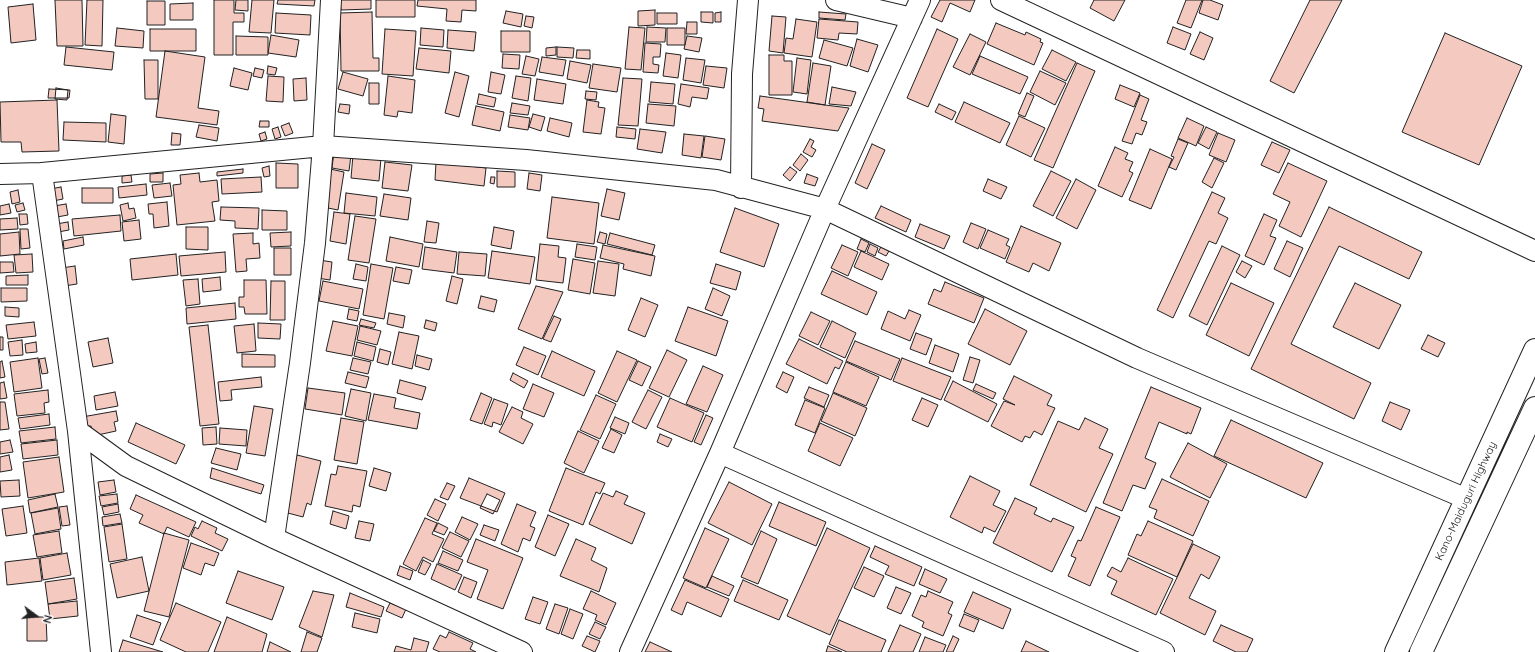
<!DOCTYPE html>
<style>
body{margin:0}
#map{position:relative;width:1535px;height:652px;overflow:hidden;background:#fff;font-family:Quicksand,sans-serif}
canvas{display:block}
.north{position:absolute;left:16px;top:596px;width:40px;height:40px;-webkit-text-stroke:3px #fff;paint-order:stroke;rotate:105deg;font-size:11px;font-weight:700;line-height:16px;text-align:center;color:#222}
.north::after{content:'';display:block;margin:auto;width:14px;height:18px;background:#222;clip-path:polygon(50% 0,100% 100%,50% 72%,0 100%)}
</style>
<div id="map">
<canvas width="1535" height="652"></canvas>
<div class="north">N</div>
</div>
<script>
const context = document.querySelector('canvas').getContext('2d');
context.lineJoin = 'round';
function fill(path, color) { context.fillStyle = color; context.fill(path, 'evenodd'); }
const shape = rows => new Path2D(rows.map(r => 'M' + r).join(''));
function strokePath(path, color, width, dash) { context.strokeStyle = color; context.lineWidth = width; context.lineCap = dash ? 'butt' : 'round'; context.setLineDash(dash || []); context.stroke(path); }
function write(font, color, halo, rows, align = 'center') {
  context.font = font + ' Quicksand,sans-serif'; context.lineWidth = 3; context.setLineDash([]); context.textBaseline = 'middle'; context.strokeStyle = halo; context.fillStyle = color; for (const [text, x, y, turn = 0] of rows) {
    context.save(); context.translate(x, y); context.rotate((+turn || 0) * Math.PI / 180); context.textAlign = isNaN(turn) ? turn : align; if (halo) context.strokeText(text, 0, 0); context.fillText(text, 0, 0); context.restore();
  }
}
const building = shape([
 [55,0,82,0,83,46,57,46,55,0],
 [87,0,103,0,102,46,85,45,87,0],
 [214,0,234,0,234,13,244,13,244,22,233,22,233,55,214,55,214,0],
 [236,0,248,0,248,11,235,10,236,0],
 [252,0,274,0,271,33,249,32,252,0],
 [278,0,315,0,314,6,277,4,278,0],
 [340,0,371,0,371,9,341,10,340,0],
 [376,0,415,0,415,17,376,17,376,0],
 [418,0,476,0,476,11,462,10,461,22,446,21,447,9,417,6,418,0],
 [940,0,975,0,970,12,950,3,942,22,931,17,940,0],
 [1094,0,1125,0,1114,21,1090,8,1094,0],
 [1186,0,1202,0,1191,28,1177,23,1186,0],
 [1203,0,1210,0,1223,5,1218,20,1199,13,1203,0],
 [1310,0,1342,0,1294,93,1270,81,1310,0],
 [147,1,165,1,165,25,147,25,147,1],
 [193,3,193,20,170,20,170,4,193,3],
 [33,4,36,40,11,43,8,7,33,4],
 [655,10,655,25,638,26,638,11,655,10],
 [506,11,523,14,521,27,503,23,506,11],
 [372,12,373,58,379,58,379,71,341,71,340,13,372,12],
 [701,12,713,12,713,23,701,22,701,12],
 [721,12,721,22,715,22,715,13,721,12],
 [819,12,846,14,845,20,819,18,819,12],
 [276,13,311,15,310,35,275,33,276,13],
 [657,13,677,13,677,24,657,24,657,13],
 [526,16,534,17,532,28,524,26,526,16],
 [772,16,786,17,783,53,769,51,772,16],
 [796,19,817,22,812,57,784,53,786,38,793,39,796,19],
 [819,19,858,22,857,34,839,33,838,40,817,38,819,19],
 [687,22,697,22,697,34,686,34,687,22],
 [996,23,1025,35,1026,32,1041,39,1040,42,1043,43,1034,65,987,44,996,23],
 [629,27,645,28,641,70,625,69,629,27],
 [647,27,666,28,665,42,646,42,647,27],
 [1173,27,1191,34,1185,50,1167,43,1173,27],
 [117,28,144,31,143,48,115,46,117,28],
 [421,28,444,30,443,47,420,45,421,28],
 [667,28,685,28,685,45,667,45,667,28],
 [150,29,196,29,196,51,150,51,150,29],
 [385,29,416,31,413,76,382,74,385,29],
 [937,29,958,39,928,107,907,98,937,29],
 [448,30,476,32,474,51,447,48,448,30],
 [501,31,530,31,530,52,501,52,501,31],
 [1200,32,1213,38,1204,60,1190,54,1200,32],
 [1445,33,1522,66,1479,165,1402,132,1445,33],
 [970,34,986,42,970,75,953,67,970,34],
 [271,35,299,40,296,57,268,53,271,35],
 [236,36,268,37,268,55,236,55,236,36],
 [687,36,702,38,699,52,684,49,687,36],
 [857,39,878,45,868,72,850,66,857,39],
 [824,40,853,48,847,66,819,58,824,40],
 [645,43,661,44,660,57,653,57,653,64,659,65,658,73,643,72,645,43],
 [66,47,114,52,112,70,64,65,66,47],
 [556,47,556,55,546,56,546,48,556,47],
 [557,47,574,48,573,58,557,57,557,47],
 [419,48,451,51,449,73,416,69,419,48],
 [577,50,590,50,590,59,576,58,577,50],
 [1052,50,1076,62,1066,81,1042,69,1052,50],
 [165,51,205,57,198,108,219,111,217,125,156,117,165,51],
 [666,53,681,55,678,78,663,76,666,53],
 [503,54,520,55,519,69,502,68,503,54],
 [769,55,784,55,784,61,792,61,792,95,769,95,769,55],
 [526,56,539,59,535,76,522,74,526,56],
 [980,56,1028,77,1020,94,972,74,980,56],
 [542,57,566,60,563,76,539,72,542,57],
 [686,58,705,60,701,83,683,80,686,58],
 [797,58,811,60,807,94,793,92,797,58],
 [144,60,158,60,158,99,145,99,144,60],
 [570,61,591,65,587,83,567,79,570,61],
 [813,63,831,66,825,105,807,102,813,63],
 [1077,63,1095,71,1053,168,1034,160,1077,63],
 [593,64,621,68,617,92,589,88,593,64],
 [268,66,277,68,275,75,267,74,268,66],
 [706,66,727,68,724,88,703,85,706,66],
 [234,68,252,73,248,90,230,86,234,68],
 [255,68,264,70,262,78,253,76,255,68],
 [1040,71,1066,83,1055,105,1030,92,1040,71],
 [343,72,368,79,363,96,338,89,343,72],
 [455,72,469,76,459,117,445,113,455,72],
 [491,72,505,75,501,94,488,92,491,72],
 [268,76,284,77,283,102,266,101,268,76],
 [388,76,415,80,412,113,398,111,397,117,384,115,388,76],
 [516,76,531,78,528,101,512,98,516,76],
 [306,78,307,100,294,101,293,79,306,78],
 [623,78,642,79,638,126,618,125,623,78],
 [537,79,566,84,563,104,534,100,537,79],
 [651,82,675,84,673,104,649,102,651,82],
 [369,83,379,83,379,104,369,104,369,83],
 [681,84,709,88,707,99,692,97,690,107,678,104,681,84],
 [1120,85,1140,93,1134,107,1115,99,1120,85],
 [832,87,856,92,851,106,829,104,832,87],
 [56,88,68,90,67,100,55,99,56,88],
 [49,89,70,90,69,98,48,98,49,89],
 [586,91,597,92,596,100,585,99,586,91],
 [1027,93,1034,96,1025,117,1018,114,1027,93],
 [479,94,496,98,494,107,477,104,479,94],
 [1140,95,1149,99,1141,120,1147,122,1142,135,1136,133,1132,144,1122,141,1140,95],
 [760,96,825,105,849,108,838,131,762,121,764,109,758,108,760,96],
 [57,100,59,151,22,152,21,142,1,142,0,102,57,100],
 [587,100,599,102,598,107,605,108,601,134,583,132,587,100],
 [964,102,1010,123,1000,143,955,122,964,102],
 [512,103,530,106,528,115,510,113,512,103],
 [340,104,350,105,349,114,338,112,340,104],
 [648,104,676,106,674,126,646,123,648,104],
 [939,104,956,112,952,120,935,112,939,104],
 [476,106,504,112,500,131,472,125,476,106],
 [111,114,126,116,124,144,108,142,111,114],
 [533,114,545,117,541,131,529,127,533,114],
 [510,115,530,118,528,130,508,127,510,115],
 [1019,116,1045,128,1031,157,1006,145,1019,116],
 [550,118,572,123,569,137,547,131,550,118],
 [1187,118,1204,126,1196,146,1178,138,1187,118],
 [260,121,269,121,269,127,259,127,260,121],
 [64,122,106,123,106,142,63,140,64,122],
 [289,123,293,133,285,136,281,126,289,123],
 [199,125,219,128,217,141,196,137,199,125],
 [278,127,281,137,275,139,272,129,278,127],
 [617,127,636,129,635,139,616,137,617,127],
 [1206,127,1217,132,1209,149,1198,143,1206,127],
 [640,129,666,132,662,153,637,149,640,129],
 [265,132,267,139,261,141,259,134,265,132],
 [172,133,181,134,180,145,171,145,172,133],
 [1218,133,1235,140,1226,162,1209,155,1218,133],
 [684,134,704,136,701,158,682,155,684,134],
 [705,136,725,139,721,160,702,157,705,136],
 [810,139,814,141,811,147,816,150,812,157,803,152,810,139],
 [1178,139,1188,143,1176,170,1169,167,1174,157,1171,156,1178,139],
 [1272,142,1290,150,1279,173,1261,165,1272,142],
 [872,144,885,150,867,189,855,183,872,144],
 [1115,147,1128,153,1125,159,1133,162,1129,171,1133,173,1122,197,1098,186,1115,147],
 [1150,149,1172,159,1151,209,1129,200,1150,149],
 [334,152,351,155,349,171,332,168,334,152],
 [801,154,808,160,800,171,793,165,801,154],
 [353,155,381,158,379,181,351,178,353,155],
 [1214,158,1224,163,1212,188,1202,182,1214,158],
 [385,162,412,165,408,191,382,188,385,162],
 [436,162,486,168,484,186,435,180,436,162],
 [276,163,298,164,298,188,276,188,276,163],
 [1288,163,1327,181,1301,237,1279,226,1290,202,1273,194,1288,163],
 [269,166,270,176,264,177,262,168,269,166],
 [790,167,797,172,790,181,783,175,790,167],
 [243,169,243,173,217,176,217,172,243,169],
 [330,169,344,172,338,210,323,207,330,169],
 [497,171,515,172,515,187,497,187,497,171],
 [1051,171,1071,181,1053,216,1033,206,1051,171],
 [163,173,163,182,150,182,150,174,163,173],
 [199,173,200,182,217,180,219,201,212,202,215,221,177,225,173,185,181,184,180,175,199,173],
 [529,173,542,175,540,191,527,189,529,173],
 [807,174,818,178,815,186,804,183,807,174],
 [131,175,132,182,122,183,122,176,131,175],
 [261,177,262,192,222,194,221,179,261,177],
 [491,177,495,177,494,184,490,183,491,177],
 [988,179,1007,187,1001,199,983,191,988,179],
 [1076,179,1096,190,1077,229,1056,218,1076,179],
 [170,183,172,196,154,198,152,185,170,183],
 [146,184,147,195,119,198,118,187,146,184],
 [61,187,63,199,53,201,50,189,61,187],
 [82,188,113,188,113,203,82,203,82,188],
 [607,189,625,193,619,220,601,216,607,189],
 [18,190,20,202,12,204,10,192,18,190],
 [1212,192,1225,198,1218,213,1228,218,1216,244,1209,241,1173,318,1157,310,1212,192],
 [346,193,377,197,375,216,344,213,346,193],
 [384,194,411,198,408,220,380,216,384,194],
 [552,197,599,203,594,244,547,238,552,197],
 [167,202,169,226,154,228,153,214,149,214,148,204,167,202],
 [23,203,25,210,17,212,15,205,23,203],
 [128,203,129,209,134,208,136,218,123,221,120,205,128,203],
 [9,204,11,213,0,215,0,206,9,204],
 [66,204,68,215,57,217,54,206,66,204],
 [881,206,911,220,906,232,875,218,881,206],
 [221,207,259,208,258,229,235,228,235,221,220,220,221,207],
 [1329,207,1422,252,1409,279,1339,246,1291,344,1371,383,1354,419,1251,369,1329,207],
 [735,208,779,224,764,267,720,252,735,208],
 [262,210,287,211,287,230,262,230,262,210],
 [334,212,350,214,346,244,330,241,334,212],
 [19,214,27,214,28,224,20,225,19,214],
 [1264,214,1277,220,1270,236,1276,238,1264,265,1245,256,1264,214],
 [120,215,121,231,74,236,72,219,120,215],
 [355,216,376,219,369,263,348,260,355,216],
 [17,218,18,229,0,230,0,219,17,218],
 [139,220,141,239,124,241,122,222,139,220],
 [427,221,439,223,436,243,424,242,427,221],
 [68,222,69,230,58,232,56,224,68,222],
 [971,223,986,229,978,249,963,242,971,223],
 [920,224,950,236,944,249,915,237,920,224],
 [1021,226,1061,243,1049,271,1033,263,1029,272,1006,262,1021,226],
 [186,227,208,227,208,250,186,249,186,227],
 [494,227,514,231,511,249,491,245,494,227],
 [20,229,28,229,30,248,21,249,20,229],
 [988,230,1009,239,1006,245,1010,247,1005,259,980,248,988,230],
 [19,232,20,254,0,256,0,234,19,232],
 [291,232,291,246,271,247,270,233,291,232],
 [600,232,607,234,605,244,597,242,600,232],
 [253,233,253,244,259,243,260,258,246,259,247,271,236,272,233,234,253,233],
 [610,233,655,245,652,255,607,244,610,233],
 [83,237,84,245,64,249,63,241,83,237],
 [390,237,423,244,419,267,386,261,390,237],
 [861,239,869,243,865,252,857,249,861,239],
 [1287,241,1303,248,1290,277,1274,269,1287,241],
 [540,244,559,246,558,257,566,258,563,283,536,280,540,244],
 [577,244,597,247,595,260,575,257,577,244],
 [870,244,878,248,875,256,867,252,870,244],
 [603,245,655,256,651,276,623,269,624,264,600,258,603,245],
 [842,245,858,252,848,276,831,268,842,245],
 [1222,246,1240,255,1207,325,1189,316,1222,246],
 [425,247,457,252,454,273,422,269,425,247],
 [881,247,889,251,886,256,878,252,881,247],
 [274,248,291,248,291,275,274,275,274,248],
 [492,251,535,257,530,284,488,278,492,251],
 [861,251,889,264,882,280,854,267,861,251],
 [225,252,226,272,181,276,179,256,225,252],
 [459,252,487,254,485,276,457,274,459,252],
 [32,254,33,272,16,273,14,255,32,254],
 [176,254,178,275,132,280,130,259,176,254],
 [573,259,595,263,590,294,568,290,573,259],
 [319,260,332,262,330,280,317,278,319,260],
 [598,261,619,264,615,296,593,293,598,261],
 [1242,261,1252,266,1245,278,1236,272,1242,261],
 [0,262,13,262,14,272,0,273,0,262],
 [356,264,368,267,366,281,353,279,356,264],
 [371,264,393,268,384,319,363,315,371,264],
 [716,264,741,272,736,290,710,283,716,264],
 [75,266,77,284,64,286,61,268,75,266],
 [396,267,412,270,409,284,393,281,396,267],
 [832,271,877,292,867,315,821,294,832,271],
 [28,275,28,285,6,285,6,276,28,275],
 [452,276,463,279,457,304,446,301,452,276],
 [220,277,221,290,203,292,202,279,220,277],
 [198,279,200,304,186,306,183,280,198,279],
 [244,280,266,280,267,314,245,314,244,307,239,307,239,297,244,297,244,280],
 [271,281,285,281,285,320,270,320,271,281],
 [323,281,363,289,359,309,319,301,323,281],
 [945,282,984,298,974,323,928,304,934,289,941,292,945,282],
 [1231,283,1274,303,1249,356,1206,335,1231,283],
 [1355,283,1401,305,1379,349,1333,327,1355,283],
 [536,286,563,292,542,339,518,329,536,286],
 [1,288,27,288,27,301,1,302,1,288],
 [713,288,730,296,722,316,705,309,713,288],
 [481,296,497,300,494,312,478,308,481,296],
 [641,298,658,305,645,337,628,330,641,298],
 [235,303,236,319,187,324,186,308,235,303],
 [5,307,19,308,19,317,5,316,5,307],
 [688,307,728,321,716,356,675,341,688,307],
 [349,309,359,311,357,321,347,319,349,309],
 [985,309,1027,331,1010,365,968,344,985,309],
 [909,310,921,315,910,341,881,329,888,311,905,319,909,310],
 [811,312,830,321,818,345,799,336,811,312],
 [389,313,405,316,403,328,387,324,389,313],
 [554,316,561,319,551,342,543,339,554,316],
 [361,319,376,323,374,328,359,325,361,319],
 [426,320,437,323,435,331,424,328,426,320],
 [333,321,358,326,352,356,326,351,333,321],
 [832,321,856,333,845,358,820,347,832,321],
 [34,322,36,336,8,339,6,325,34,322],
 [258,323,281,324,280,339,258,338,258,323],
 [254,324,256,351,237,353,234,326,254,324],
 [208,325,219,424,200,426,189,327,208,325],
 [360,326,381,331,377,345,357,340,360,326],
 [399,332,419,336,412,369,392,364,399,332],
 [916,333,932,339,926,355,910,349,916,333],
 [1428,335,1445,343,1438,357,1421,349,1428,335],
 [0,337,3,337,3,350,0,350,0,337],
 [108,338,113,363,93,367,88,342,108,338],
 [799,339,843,361,839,369,835,367,827,384,786,364,799,339],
 [22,340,23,355,10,356,8,342,22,340],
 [855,341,900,359,891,380,846,361,855,341],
 [36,342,37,352,26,353,25,344,36,342],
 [357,342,376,347,373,361,354,356,357,342],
 [935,345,959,354,953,372,929,363,935,345],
 [524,347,546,356,538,375,516,365,524,347],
 [380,349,391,352,388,365,377,362,380,349],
 [667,350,687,360,669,397,649,388,667,350],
 [552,351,595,371,584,396,541,377,552,351],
 [617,351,637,360,617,402,598,393,617,351],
 [242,354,275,355,275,367,242,367,242,354],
 [417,355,432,359,429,370,415,366,417,355],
 [970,357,980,360,973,383,963,380,970,357],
 [38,358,42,388,14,392,10,362,38,358],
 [45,358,48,373,42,374,39,359,45,358],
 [353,358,371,362,368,374,350,370,353,358],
 [902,358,951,377,941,400,893,381,902,358],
 [2,361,5,377,0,378,0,362,2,361],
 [638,361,651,367,642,386,629,380,638,361],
 [846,362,879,377,866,406,833,392,846,362],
 [703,366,723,375,707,412,686,404,703,366],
 [348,372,369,377,366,388,345,383,348,372],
 [783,372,794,377,787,393,776,387,783,372],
 [513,373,528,381,524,388,510,380,513,373],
 [1014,376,1052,395,1047,405,1055,408,1042,435,1034,431,1030,438,1025,436,1022,442,991,426,1004,401,1015,405,1003,399,1014,376],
 [261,377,262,387,231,390,232,400,220,401,218,382,261,377],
 [400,380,426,387,422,400,397,393,400,380],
 [953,381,997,404,988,422,944,400,953,381],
 [4,382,7,398,0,399,0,383,4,382],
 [533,384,554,393,544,417,523,409,533,384],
 [976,384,996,393,993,399,973,390,976,384],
 [809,387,829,395,824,407,804,398,809,387],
 [1151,387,1201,408,1191,434,1187,432,1187,434,1159,422,1145,458,1156,463,1151,475,1145,489,1133,485,1122,511,1103,503,1151,387],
 [308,388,345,393,342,415,305,409,308,388],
 [351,389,371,393,366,421,345,416,351,389],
 [48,390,49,402,44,403,45,413,17,416,14,394,48,390],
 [648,390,662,397,646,429,632,422,648,390],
 [115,392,118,406,96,410,94,396,115,392],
 [481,393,492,398,482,424,470,420,481,393],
 [833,393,867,408,855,436,821,421,833,393],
 [374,394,396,398,394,408,420,413,417,429,368,420,374,394],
 [596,395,616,404,600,439,580,430,596,395],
 [670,398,704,413,692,442,657,427,670,398],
 [922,398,938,405,928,427,912,420,922,398],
 [494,399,508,404,501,425,493,422,492,427,484,424,494,399],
 [805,400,825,408,815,433,795,425,805,400],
 [0,402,5,402,9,429,0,430,0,402],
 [1390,402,1410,410,1401,430,1382,421,1390,402],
 [254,406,273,409,265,456,246,453,254,406],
 [512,407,523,412,521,418,533,424,523,444,499,432,512,407],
 [116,411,118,421,114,422,116,431,93,436,91,426,84,427,82,417,116,411],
 [49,414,50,425,20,429,18,418,49,414],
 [706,415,713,418,701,445,694,442,706,415],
 [615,417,629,423,625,434,610,428,615,417],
 [341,418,364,422,357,464,334,460,341,418],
 [1085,418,1108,429,1099,448,1113,454,1086,512,1030,485,1058,421,1079,430,1085,418],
 [1231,420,1323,463,1306,498,1214,456,1231,420],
 [136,423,185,445,176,464,128,442,136,423],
 [820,423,853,438,840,466,808,451,820,423],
 [55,427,56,439,21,443,19,431,55,427],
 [216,427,217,444,203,445,202,428,216,427],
 [220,428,247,430,246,446,219,444,220,428],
 [611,429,622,435,614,453,602,448,611,429],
 [578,431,599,441,584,473,564,463,578,431],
 [660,434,672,439,668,447,657,442,660,434],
 [10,440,13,452,0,454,0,442,10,440],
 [57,440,58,455,23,459,21,444,57,440],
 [1188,443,1227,464,1210,498,1170,477,1188,443],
 [216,448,241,454,237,470,211,463,216,448],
 [9,455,12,470,0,472,0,457,9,455],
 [297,455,321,461,311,505,307,503,303,517,284,512,297,455],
 [59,457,64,492,28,498,23,462,59,457],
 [338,466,367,471,360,507,353,505,352,512,325,506,331,474,336,475,338,466],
 [212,468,264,485,261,494,210,478,212,468],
 [374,468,391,473,386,491,369,486,374,468],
 [566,468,605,483,600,494,596,492,583,525,549,511,566,468],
 [970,476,1000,491,993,505,1006,511,995,532,984,527,982,533,950,517,970,476],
 [469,478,505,493,497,512,460,498,469,478],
 [1162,479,1209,501,1193,536,1154,518,1157,510,1149,507,1162,479],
 [19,480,20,496,1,497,0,481,19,480],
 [114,480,116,492,100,495,98,482,114,480],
 [729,482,772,504,752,545,708,523,729,482],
 [447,483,455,486,448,500,440,497,447,483],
 [616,491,628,496,624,504,645,513,632,544,589,524,603,493,613,497,616,491],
 [55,494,58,507,30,513,28,500,55,494],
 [117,494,118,503,101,506,99,496,117,494],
 [487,494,500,500,493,514,480,508,487,494],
 [136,495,196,522,189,537,167,527,164,534,139,523,143,515,130,509,136,495],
 [1015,498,1037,508,1034,514,1051,522,1053,518,1074,527,1052,572,993,543,1015,498],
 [435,499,446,504,438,521,427,515,435,499],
 [779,502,826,522,816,546,769,526,779,502],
 [118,504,119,512,104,515,102,507,118,504],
 [517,504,536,512,530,526,535,528,530,541,523,538,518,552,501,544,517,504],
 [23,506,27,533,6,536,2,509,23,506],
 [67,506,70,525,62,526,59,507,67,506],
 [1096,507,1120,517,1090,586,1068,576,1076,558,1071,556,1078,540,1081,541,1096,507],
 [58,508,61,529,35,534,31,513,58,508],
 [333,511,349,516,346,529,330,524,333,511],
 [120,514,122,523,103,526,102,517,120,514],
 [548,515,569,524,555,556,535,547,548,515],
 [462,517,478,524,470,540,455,532,462,517],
 [425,518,437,523,432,534,444,539,433,562,423,557,416,571,403,564,425,518],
 [202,521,217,528,215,533,228,539,222,551,191,536,195,527,198,529,202,521],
 [359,521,374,524,370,541,355,538,359,521],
 [1148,521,1193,541,1177,577,1128,555,1137,534,1141,536,1148,521],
 [438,523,448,528,444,535,434,531,438,523],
 [122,524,127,559,109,562,104,527,122,524],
 [484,525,499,530,495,541,480,535,484,525],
 [705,528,729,539,706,588,683,578,705,528],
 [827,528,870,548,830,635,787,616,827,528],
 [59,531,62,553,37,557,33,535,59,531],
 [761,531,777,539,758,584,741,577,761,531],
 [450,532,469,541,461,557,442,548,450,532],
 [164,533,189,540,169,617,144,611,164,533],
 [476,539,523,558,503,609,477,599,488,570,467,562,476,539],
 [576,539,596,548,591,560,607,568,599,592,560,576,576,539],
 [191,543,219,553,214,566,205,563,201,575,183,568,191,543],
 [1193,544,1220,557,1209,579,1201,574,1189,598,1216,611,1205,635,1160,613,1193,544],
 [875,546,922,567,914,586,885,574,889,566,870,557,875,546],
 [443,551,463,560,458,571,438,563,443,551],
 [67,553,71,575,43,580,40,558,67,553],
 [142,557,149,591,117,598,110,564,142,557],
 [39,558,42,581,7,585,5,562,39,558],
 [1128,558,1173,579,1156,615,1111,594,1117,581,1107,576,1112,567,1121,572,1128,558],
 [423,560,431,564,425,575,418,572,423,560],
 [437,564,462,575,455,590,431,579,437,564],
 [400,566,413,571,410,580,397,575,400,566],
 [864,567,884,576,874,597,854,588,864,567],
 [925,569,947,579,940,593,919,584,925,569],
 [238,571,284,587,272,620,226,603,238,571],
 [712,576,734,586,729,596,707,587,712,576],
 [464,577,477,582,471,598,458,592,464,577],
 [74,578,77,599,48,604,45,582,74,578],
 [685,580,729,599,721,617,687,602,682,615,671,610,685,580],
 [743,580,788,600,779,620,734,601,743,580],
 [896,587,911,593,901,614,887,608,896,587],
 [313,591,334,595,322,637,299,627,313,591],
 [591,591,616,603,606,625,595,620,597,615,583,609,591,591],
 [928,591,953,602,948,613,952,615,943,636,922,627,924,622,912,616,921,595,926,597,928,591],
 [973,592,1011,609,1003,629,964,612,973,592],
 [350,593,384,607,381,617,346,607,350,593],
 [533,597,548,602,540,624,525,619,533,597],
 [77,601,78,616,50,619,48,604,77,601],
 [176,603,221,622,208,652,186,652,160,640,176,603],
 [390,603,406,609,402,618,386,611,390,603],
 [555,604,568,608,559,634,546,629,555,604],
 [570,609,583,614,573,639,561,634,570,609],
 [355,613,380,619,377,633,352,627,355,613],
 [964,614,979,620,974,632,959,626,964,614],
 [137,615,161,623,153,645,130,637,137,615],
 [27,617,46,617,47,641,27,641,27,617],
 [227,617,267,634,262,652,214,652,227,617],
 [839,620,886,640,881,652,847,652,829,644,839,620],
 [595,622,606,627,600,639,589,634,595,622],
 [900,625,921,634,913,652,888,652,900,625],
 [1221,625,1253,639,1247,652,1236,652,1213,641,1221,625],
 [307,632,322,638,317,652,301,652,307,632],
 [449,632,473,643,470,649,476,652,440,652,433,649,440,635,446,638,449,632],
 [587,636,600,641,595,652,582,646,587,636],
 [953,636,959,639,953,652,946,652,953,636],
 [925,637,946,645,943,652,919,652,925,637],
 [414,638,429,642,426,652,394,652,396,646,411,650,414,638],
 [123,640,163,652,119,652,123,640],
 [1026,641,1049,652,1021,652,1026,641],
 [270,642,291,652,267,652,270,642],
 [650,642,672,652,645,652,650,642],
 [828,646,842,652,826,652,828,646]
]);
const street = shape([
 [836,0,912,18],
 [1001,0,1535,251],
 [42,173,78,431,101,652],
 [0,174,42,173,323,146,526,160,716,180,825,209,1137,358,1467,499],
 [741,188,742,74,748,0],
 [78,431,126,466,274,538,522,652],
 [720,453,1164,652],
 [274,538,300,363,315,243,323,146,331,0],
 [630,652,720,453,825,209,920,0]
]);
const highway = shape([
 [1396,652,1535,350],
 [1421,652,1535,408]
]);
const streetNames = [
 ["Kano-Maiduguri Highway",1466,501,-65]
];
fill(building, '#f3c9c0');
strokePath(building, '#222', 1);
strokePath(street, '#222', 22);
strokePath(highway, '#222', 24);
strokePath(street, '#fff', 20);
strokePath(highway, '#fff', 22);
write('11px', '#222', '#fff', streetNames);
</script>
